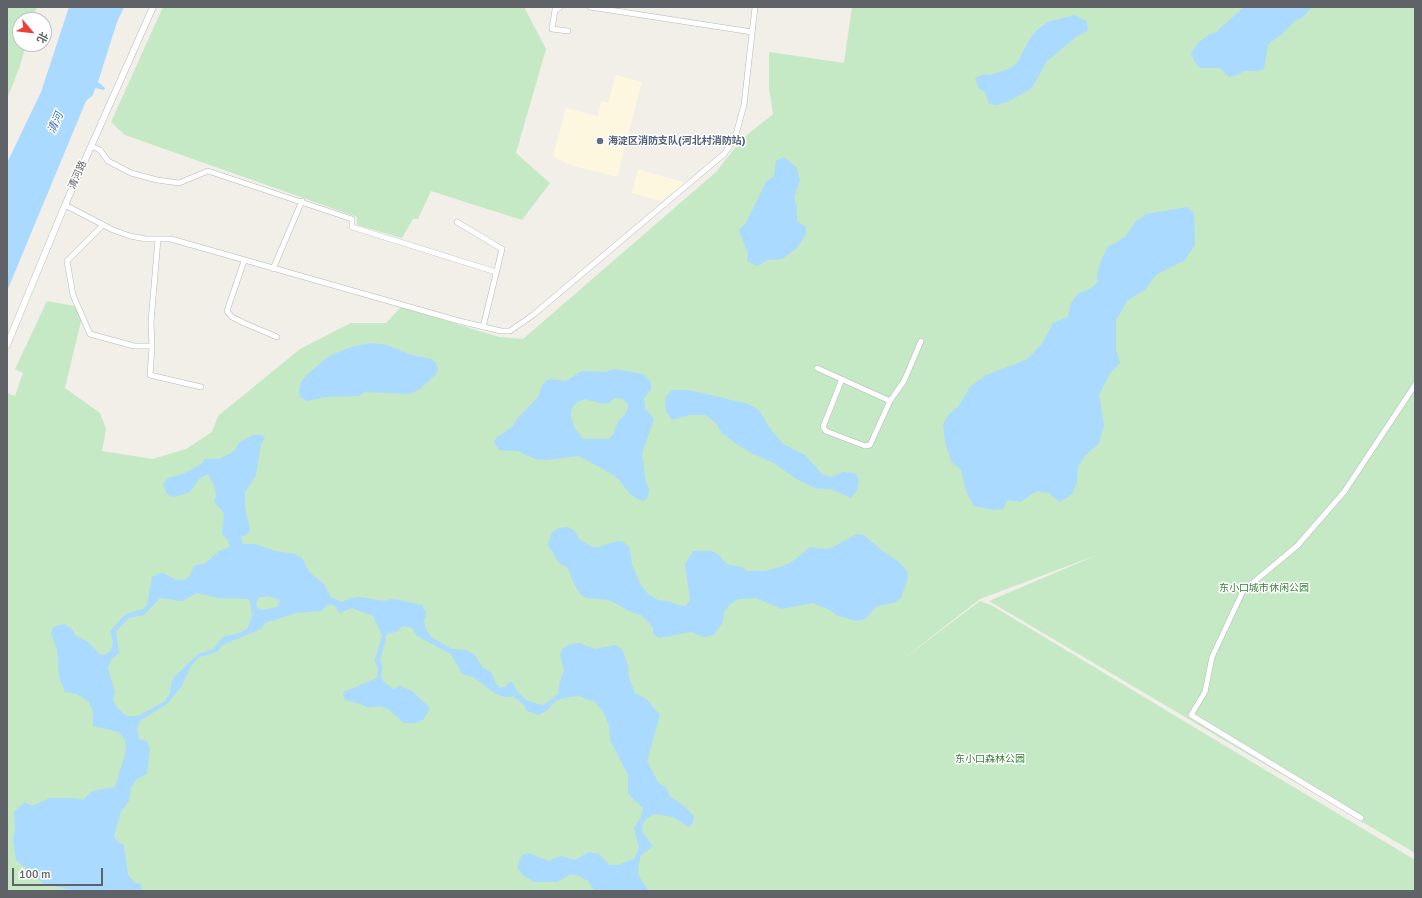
<!DOCTYPE html>
<meta charset="utf-8">
<style>
body{margin:0}
#map{position:relative;width:1422px;height:898px;overflow:hidden;background:#f1efe8;font-family:Signika,"Noto Sans SC",sans-serif}
canvas{display:block}
.frame{position:absolute;inset:0;border:8px solid #5f6368;pointer-events:none}
.north{position:absolute;left:12px;top:12px;width:40px;height:40px;box-sizing:border-box;background:#fff;border:1px solid #bfc1c3;border-radius:50%;rotate:118deg;font-size:11px;font-weight:700;line-height:16px;text-align:center;color:#5f6368}
.north::after{content:'';display:block;margin:auto;width:14px;height:18px;background:#ea4335;clip-path:polygon(50% 0,100% 100%,50% 72%,0 100%)}
.scale{position:absolute;left:12px;top:868px;width:91px;height:18px;box-sizing:border-box;border:2px solid #5f6368;border-top:0;padding-left:5px;font-size:12px;line-height:14px;white-space:nowrap;color:#5f6368;-webkit-text-stroke:3px #fff;paint-order:stroke}
</style>
<div id="map">
<canvas width="1422" height="898"></canvas>
<div class="frame"></div>
<div class="north">北</div>
<div class="scale">100 m</div>
</div>
<script>
const context = document.querySelector('canvas').getContext('2d');
context.lineJoin = 'round';
function fill(path, color) { context.fillStyle = color; context.fill(path, 'evenodd'); }
const shape = rows => new Path2D(rows.map(r => 'M' + r).join(''));
function strokePath(path, color, width, dash) { context.strokeStyle = color; context.lineWidth = width; context.lineCap = dash ? 'butt' : 'round'; context.setLineDash(dash || []); context.stroke(path); }
function write(font, color, halo, rows, align = 'center') {
  context.font = font + ' Signika,"Noto Sans SC",sans-serif'; context.lineWidth = 3; context.setLineDash([]); context.textBaseline = 'middle'; context.strokeStyle = halo; context.fillStyle = color; for (const [text, x, y, turn = 0] of rows) {
    context.save(); context.translate(x, y); context.rotate((+turn || 0) * Math.PI / 180); context.textAlign = isNaN(turn) ? turn : align; if (halo) context.strokeText(text, 0, 0); context.fillText(text, 0, 0); context.restore();
  }
}
const commercial = shape([
 [616,75,642,82,617,177,567,164,553,156,566,108,598,116,601,101,608,103],
 [638,169,686,183,661,201,632,193]
]);
const green = shape([
 [7,7,37,7,32,20,20,20,20,44,26,44,20,66,7,99],
 [163,7,524,7,546,49,516,153,550,183,522,220,431,191,418,219,413,219,402,238,357,225,357,217,125,135,111,122],
 [852,7,1415,7,1415,853,989,601,1097,555,980,599,894,666,980,601,991,605,1415,860,1415,891,7,891,7,393,15,396,23,373,15,369,47,301,79,307,83,313,65,388,100,413,106,429,102,451,153,459,186,449,212,432,218,416,300,349,351,323,386,323,401,307,499,337,523,339,716,172,741,140,773,114,769,88,769,52,844,63]
]);
const water = shape([
 [69,7,124,7,117,22,98,82,105,88,104,90,95,88,93,95,86,101,7,291,7,163,41,92],
 [1267,7,1314,7,1309,10,1302,18,1296,20,1282,34,1268,44,1264,69,1258,71,1244,71,1237,75,1229,77,1220,68,1200,68,1194,61,1191,53,1199,42,1208,35,1216,32,1243,8],
 [1074,15,1086,21,1088,29,1086,32,1077,36,1047,61,1031,89,1007,102,996,105,989,104,985,92,979,89,975,78,984,74,990,75,1008,69,1017,63,1031,37,1038,29,1048,22],
 [784,157,797,168,800,181,794,197,797,208,797,221,806,227,806,234,797,248,782,259,767,260,757,266,747,261,748,254,739,230,746,223,766,182,774,176,776,161],
 [1187,207,1194,213,1195,245,1185,260,1156,275,1145,290,1128,300,1116,320,1116,350,1120,363,1110,373,1099,395,1104,425,1099,443,1085,456,1078,466,1077,482,1072,494,1060,502,1049,493,1036,491,1021,502,1008,500,1003,509,993,510,974,506,966,491,961,470,951,461,945,442,943,424,949,414,958,407,970,387,986,375,1026,360,1042,344,1053,323,1068,317,1071,303,1079,293,1090,289,1098,282,1097,274,1102,258,1108,247,1125,237,1135,222,1146,214],
 [373,343,387,345,412,355,431,359,436,363,438,369,435,375,419,390,409,394,365,392,359,396,326,397,307,401,300,397,299,390,301,382,309,373,329,356,354,346],
 [614,369,643,374,651,382,651,389,644,399,645,408,654,419,642,453,646,483,649,488,648,496,644,501,639,500,630,494,619,480,610,473,579,456,545,460,535,459,517,451,499,450,494,442,496,438,512,427,518,418,538,397,542,385,549,379,566,381,582,371,606,372],
 [615,398,623,399,628,404,627,411,622,418,618,421,614,433,609,439,583,439,574,427,571,417,571,410,576,403,585,399,603,404,609,403],
 [672,390,689,390,748,404,759,410,769,427,783,444,805,455,822,474,831,477,843,472,855,473,859,480,857,490,851,498,831,489,818,489,798,480,772,462,753,454,735,443,722,433,716,423,706,415,689,415,672,420,666,411,665,398],
 [253,435,262,435,265,438,261,444,256,475,245,492,245,508,250,529,248,534,241,537,243,544,255,544,276,551,295,554,302,558,310,573,324,584,331,597,342,602,350,598,360,597,385,601,391,599,399,600,422,605,427,614,424,621,426,629,431,637,452,649,466,650,474,654,483,668,492,673,496,684,500,688,506,686,509,682,512,682,518,692,526,700,538,704,544,705,558,694,560,681,564,670,560,654,563,648,570,644,579,643,595,649,615,645,622,649,628,666,629,677,635,693,646,699,660,715,647,761,658,782,667,789,670,797,679,802,694,816,693,823,689,827,673,817,655,814,647,818,642,825,643,833,653,846,641,855,639,863,638,874,648,891,595,891,588,881,577,875,571,874,557,882,534,882,523,875,518,869,519,860,522,855,528,853,549,861,561,856,575,860,589,852,599,854,609,865,619,865,635,858,639,848,634,828,641,817,643,808,628,794,628,775,610,740,609,725,603,712,595,702,579,696,569,697,557,700,546,711,538,715,527,711,523,704,513,696,506,697,496,694,473,677,462,674,451,654,417,636,412,628,404,626,395,632,387,634,380,660,383,667,381,674,382,680,393,689,400,686,412,691,429,707,428,712,423,720,415,723,404,723,388,709,379,706,368,708,363,705,344,699,343,693,346,691,377,678,378,669,375,660,382,635,373,616,352,608,339,613,336,607,330,604,326,606,322,611,296,613,265,623,261,629,222,645,217,652,199,657,191,666,181,687,167,704,141,720,137,728,139,739,147,741,150,748,147,774,137,779,131,788,129,801,121,812,114,836,118,842,124,845,128,875,135,883,141,884,142,891,78,891,44,884,16,860,13,839,15,829,14,812,25,802,32,806,50,798,76,798,83,800,92,791,115,787,126,751,125,740,119,732,93,726,93,711,89,702,77,694,65,692,59,677,57,650,51,633,53,627,64,624,72,629,76,636,87,641,99,654,105,655,111,650,113,643,110,631,126,614,143,609,147,605,152,577,157,574,163,573,177,580,184,580,190,576,194,566,206,563,219,551,230,547,228,540,222,534,224,513,214,502,216,495,214,486,208,474,200,478,190,492,174,497,167,494,163,484,168,478,185,473,201,464,205,459,219,459,227,455,234,451,240,442],
 [197,593,217,598,247,599,250,601,252,615,248,628,240,633,223,637,213,649,198,654,174,677,171,684,170,693,165,701,138,716,126,716,115,705,113,699,115,693,108,668,111,660,119,653,116,631,129,618,144,615,160,598,182,601],
 [268,596,279,600,278,607,261,610,258,608,256,605,258,598],
 [568,527,574,530,579,539,592,547,599,547,618,541,624,542,630,549,632,565,641,585,648,594,658,600,668,601,678,605,686,606,690,600,685,564,693,551,712,551,720,556,726,564,741,567,747,571,765,571,783,566,793,561,810,547,823,549,831,548,857,534,864,535,880,549,899,562,907,571,908,577,901,598,894,603,877,606,865,619,858,621,838,616,830,610,813,603,782,609,756,598,739,599,729,605,724,612,723,622,714,635,704,637,691,632,659,638,653,634,653,627,641,615,631,612,609,600,587,598,581,595,573,582,568,568,559,563,548,545,552,532,559,528]
]);
const minor = shape([
 [560,7,555,10,552,29,568,31],
 [590,7,752,32],
 [91,146,100,150,108,161,131,173,157,180,179,183,208,171,352,219,352,227,496,272],
 [65,205,113,230,130,236,146,239,171,239,459,321,501,331,510,331,533,315,724,154,735,138,744,105,755,7],
 [457,222,502,249,483,327],
 [103,225,67,261,73,295,90,334,134,346,152,346],
 [158,239,151,322,152,346,150,375,201,387],
 [244,261,227,311,232,317,244,323,277,337],
 [273,269,302,201],
 [817,368,890,401],
 [842,379,823,427,826,431,865,446,870,445,890,401,904,381,921,341],
 [1361,818,1191,715,1205,692,1212,657,1243,591,1297,546,1344,492,1415,385]
]);
const tertiary = shape([
 [7,345,65,205,153,7]
]);
const markers = [
 [600,141,4,"#5c6f8a"]
];
const serviceNames = [
 ["海淀区消防支队(河北村消防站)",608,141]
];
const streetNames = [
 ["清河路",78,175,-66]
];
const parkNames = [
 ["东小口城市休闲公园",1264,588],
 ["东小口森林公园",990,759]
];
const waterNames = [
 ["清河",56,123,-67]
];
fill(commercial, '#fef7e0');
fill(green, '#c5e8c5');
fill(water, '#aadaff');
strokePath(minor, '#b5b8bc', 6);
strokePath(tertiary, '#b5b8bc', 7);
strokePath(minor, '#fff', 5);
strokePath(tertiary, '#fff', 6);
for (const [x, y, r, color] of markers) { const dot = new Path2D(); dot.arc(x, y, r, 0, 2 * Math.PI); context.fillStyle = color; context.fill(dot); strokePath(dot, '#fff', 1.5); }
write('bold 10px', '#4e5e75', '#fff', serviceNames, 'left');
write('10px', '#5f6368', '#fff', streetNames);
write('10px', '#348238', '#fff', parkNames);
write('italic 11px', '#4174aa', '#fff', waterNames);
</script>
